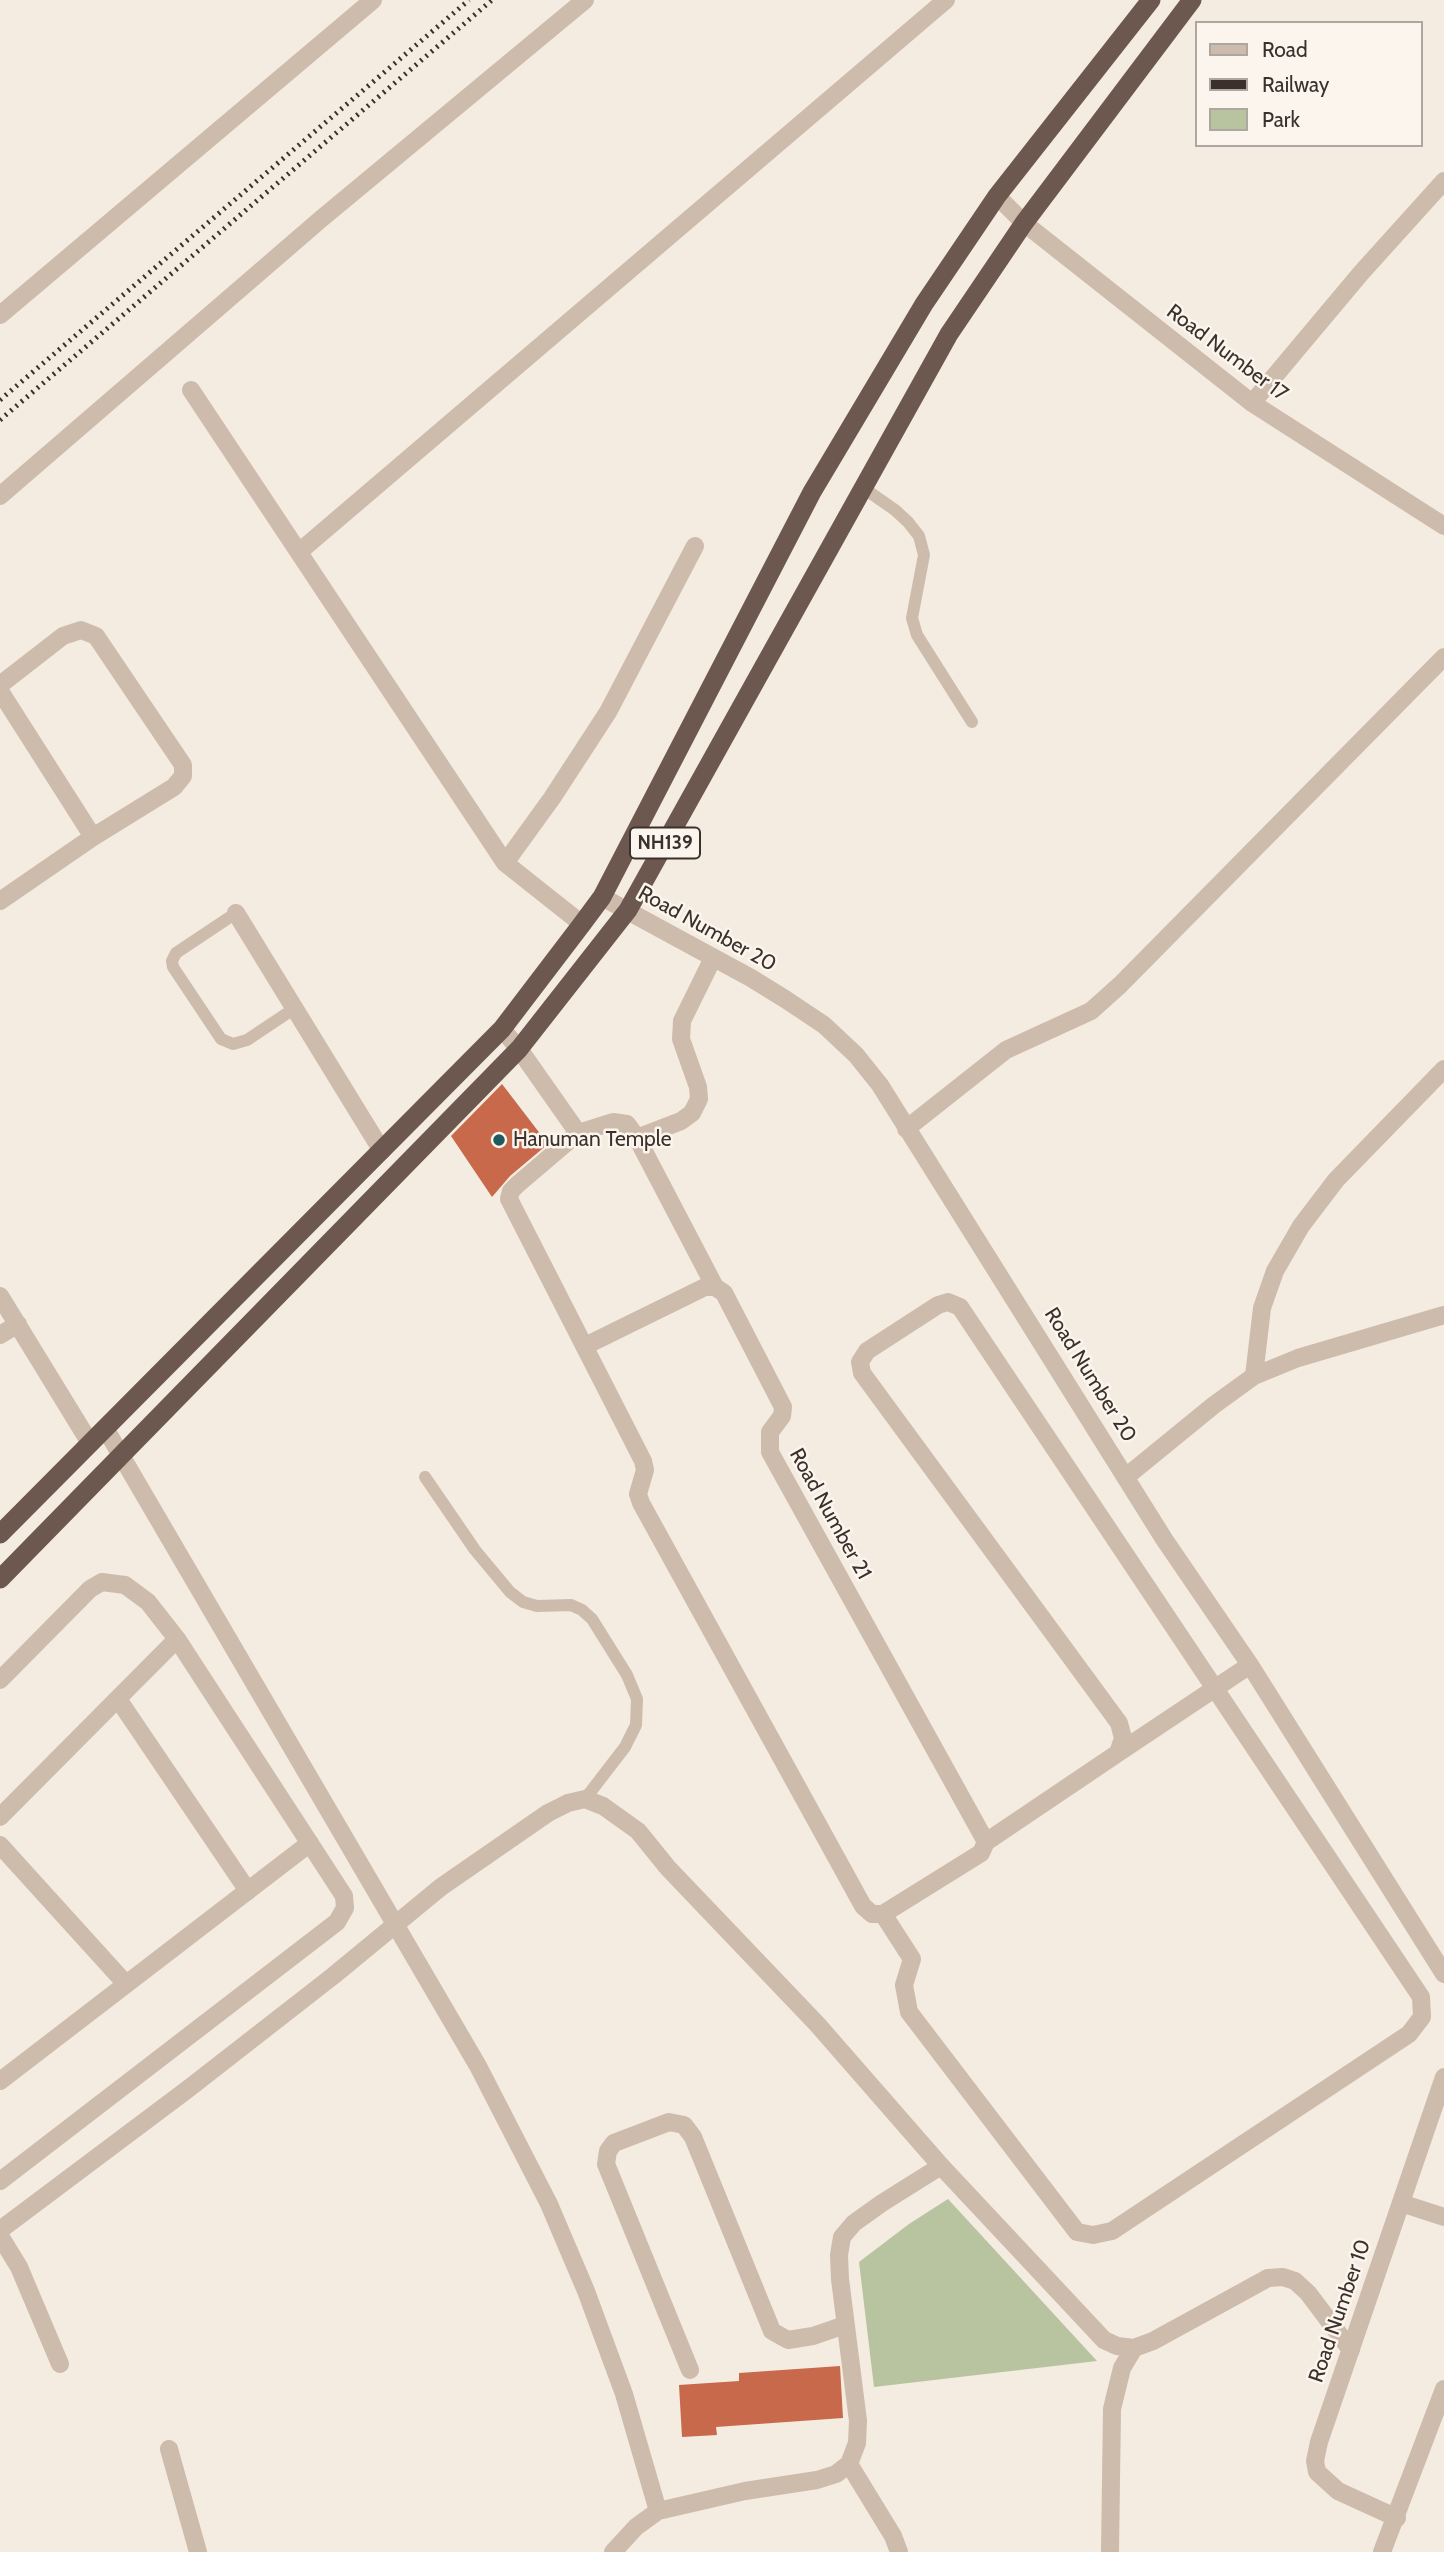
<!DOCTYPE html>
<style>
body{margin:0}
#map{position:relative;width:1444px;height:2552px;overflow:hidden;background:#f4ebe1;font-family:Cabin,sans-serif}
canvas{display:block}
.legend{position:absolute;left:1195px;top:21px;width:228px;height:126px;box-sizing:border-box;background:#fbf5ee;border:2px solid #aea6a0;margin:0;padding:9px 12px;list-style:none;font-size:21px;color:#3b302b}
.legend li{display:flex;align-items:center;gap:14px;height:35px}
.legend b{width:35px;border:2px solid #aea6a0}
</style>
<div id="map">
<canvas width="1444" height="2552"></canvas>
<ul class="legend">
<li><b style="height:9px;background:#cdbbac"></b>Road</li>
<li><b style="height:9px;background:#3b302b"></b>Railway</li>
<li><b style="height:19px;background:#b8c4a0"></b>Park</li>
</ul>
</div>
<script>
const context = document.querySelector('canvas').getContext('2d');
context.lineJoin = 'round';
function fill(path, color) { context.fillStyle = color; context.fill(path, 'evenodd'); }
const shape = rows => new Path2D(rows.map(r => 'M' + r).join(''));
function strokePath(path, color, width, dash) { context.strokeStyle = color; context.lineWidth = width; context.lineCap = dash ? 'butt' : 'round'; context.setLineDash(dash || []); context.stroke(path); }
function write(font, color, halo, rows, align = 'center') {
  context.font = font + ' Cabin,sans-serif'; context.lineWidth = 5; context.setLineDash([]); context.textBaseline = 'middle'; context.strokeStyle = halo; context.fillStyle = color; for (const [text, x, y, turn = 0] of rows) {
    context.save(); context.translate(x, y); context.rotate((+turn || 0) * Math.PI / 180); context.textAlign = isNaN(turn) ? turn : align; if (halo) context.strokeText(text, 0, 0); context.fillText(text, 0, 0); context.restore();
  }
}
const green = shape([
 [948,2199,1097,2361,874,2387,859,2262,909,2224]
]);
const building = shape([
 [502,1084,548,1144,510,1176,492,1197,451,1136],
 [840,2366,843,2418,716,2427,717,2435,682,2437,679,2385,739,2381,739,2373]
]);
const service = shape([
 [862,487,895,510,908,522,919,536,924,555,912,618,917,635,972,722],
 [236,913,176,953,172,961,173,967,221,1039,233,1044,247,1040,295,1008],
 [425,1477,475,1550,510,1592,523,1602,537,1606,571,1605,582,1610,592,1619,627,1675,637,1699,636,1725,625,1747,585,1799]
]);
const minor = shape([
 [997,196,1024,223,1252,403,1444,526],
 [0,315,373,0],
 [191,390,505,863,582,924],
 [1252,403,1361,273,1444,181],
 [0,496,321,219,585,0],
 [299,552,946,0],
 [0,685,63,636,81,630,96,636,183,765,183,776,174,787,93,837,0,901],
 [0,691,93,837],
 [505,863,552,798,608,712,695,546],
 [602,897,751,978,785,999,824,1025,856,1055,880,1085,1164,1539,1250,1665,1444,1974],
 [236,913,382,1151],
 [502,1029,519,1049,578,1133,518,1184,511,1191,509,1199,643,1461,645,1470,638,1494,641,1503,863,1906,872,1914,883,1914,981,1853,986,1842,770,1452,770,1432,782,1416,783,1407,724,1293,715,1287,705,1287,585,1346],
 [906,1129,1006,1050,1091,1011,1120,985,1444,657],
 [578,1133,613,1122,627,1124,637,1138,715,1287],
 [637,1138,681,1121,692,1113,699,1099,698,1087,681,1039,682,1021,713,958],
 [0,1296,90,1443],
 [0,1335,18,1324],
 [1254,1376,1262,1308,1275,1271,1301,1226,1336,1180,1444,1069],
 [105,1428,478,2066,549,2204,586,2291,624,2394,658,2511,636,2527,613,2552],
 [1127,1476,1214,1405,1254,1376,1298,1358,1444,1315],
 [0,1680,90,1589,102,1582,125,1585,148,1602,177,1639,344,1896,345,1908,337,1922,0,2181],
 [118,1699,248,1891],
 [1118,1753,1250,1665],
 [0,1817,177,1639],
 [0,1845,126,1984],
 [883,1914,912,1959,904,1985,909,2012,1077,2232,1093,2235,1112,2231,1409,2034,1422,2017,1421,1997,960,1307,948,1302,938,1305,867,1351,860,1362,862,1373,1119,1723,1123,1738,1118,1753,986,1842],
 [0,2081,310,1843],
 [1401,2203,1444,2217],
 [0,2230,188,2089,333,1976,441,1887,548,1813,568,1803,585,1799,603,1806,638,1831,668,1868,817,2024,941,2166,1104,2340,1117,2346,1134,2348,1153,2341,1268,2278,1283,2277,1295,2281,1308,2293,1351,2350],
 [0,2236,19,2267,60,2364],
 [690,2370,606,2164,608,2151,614,2143,669,2122,684,2125,693,2137,772,2331,788,2340,813,2336,845,2325],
 [169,2449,198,2552],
 [849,2464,893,2536,899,2552],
 [658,2511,745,2491,817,2480,836,2474,849,2464,857,2443,858,2421,840,2279,839,2255,842,2237,854,2223,882,2203,941,2166],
 [1397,2518,1338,2491,1317,2472,1315,2461,1319,2442,1444,2077],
 [1110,2552,1112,2409,1122,2368,1134,2348],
 [1382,2552,1444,2389]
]);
const trunk = shape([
 [0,1534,502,1029,582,924,602,897,812,492,924,304,997,196,1151,0],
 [0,1579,519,1049,628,910,949,334,1024,223,1192,0]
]);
const rail = shape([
 [0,400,469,0],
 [0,420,492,0]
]);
const markers = [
 [499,1140,7,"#1f5a5e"]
];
const shields = [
 [665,843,70]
];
const shieldNames = [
 ["NH139",665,843]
];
const streetNames = [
 ["Road Number 17",1227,353,37],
 ["Road Number 20",707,929,29],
 ["Road Number 20",1090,1375,58],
 ["Road Number 21",830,1514,61],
 ["Road Number 10",1340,2311,-71]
];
const poiNames = [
 ["Hanuman Temple",513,1140]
];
fill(green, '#b8c4a0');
fill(building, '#c8694b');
strokePath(service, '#cdbbac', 12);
strokePath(minor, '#cdbbac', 18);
strokePath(trunk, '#6c584f', 19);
strokePath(rail, '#3b302b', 5, [2, 5]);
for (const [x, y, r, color] of markers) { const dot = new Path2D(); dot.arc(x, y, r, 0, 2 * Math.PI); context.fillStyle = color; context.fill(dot); strokePath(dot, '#fbf5ee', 2.5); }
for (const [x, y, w] of shields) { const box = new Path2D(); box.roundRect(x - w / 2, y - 15.5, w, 31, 5); context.fillStyle = '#fbf5ee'; context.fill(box); strokePath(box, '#3b302b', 2); }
write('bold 19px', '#3b302b', null, shieldNames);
write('21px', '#3b302b', '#fbf5ee', streetNames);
write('21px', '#3b302b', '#fbf5ee', poiNames, 'left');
</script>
